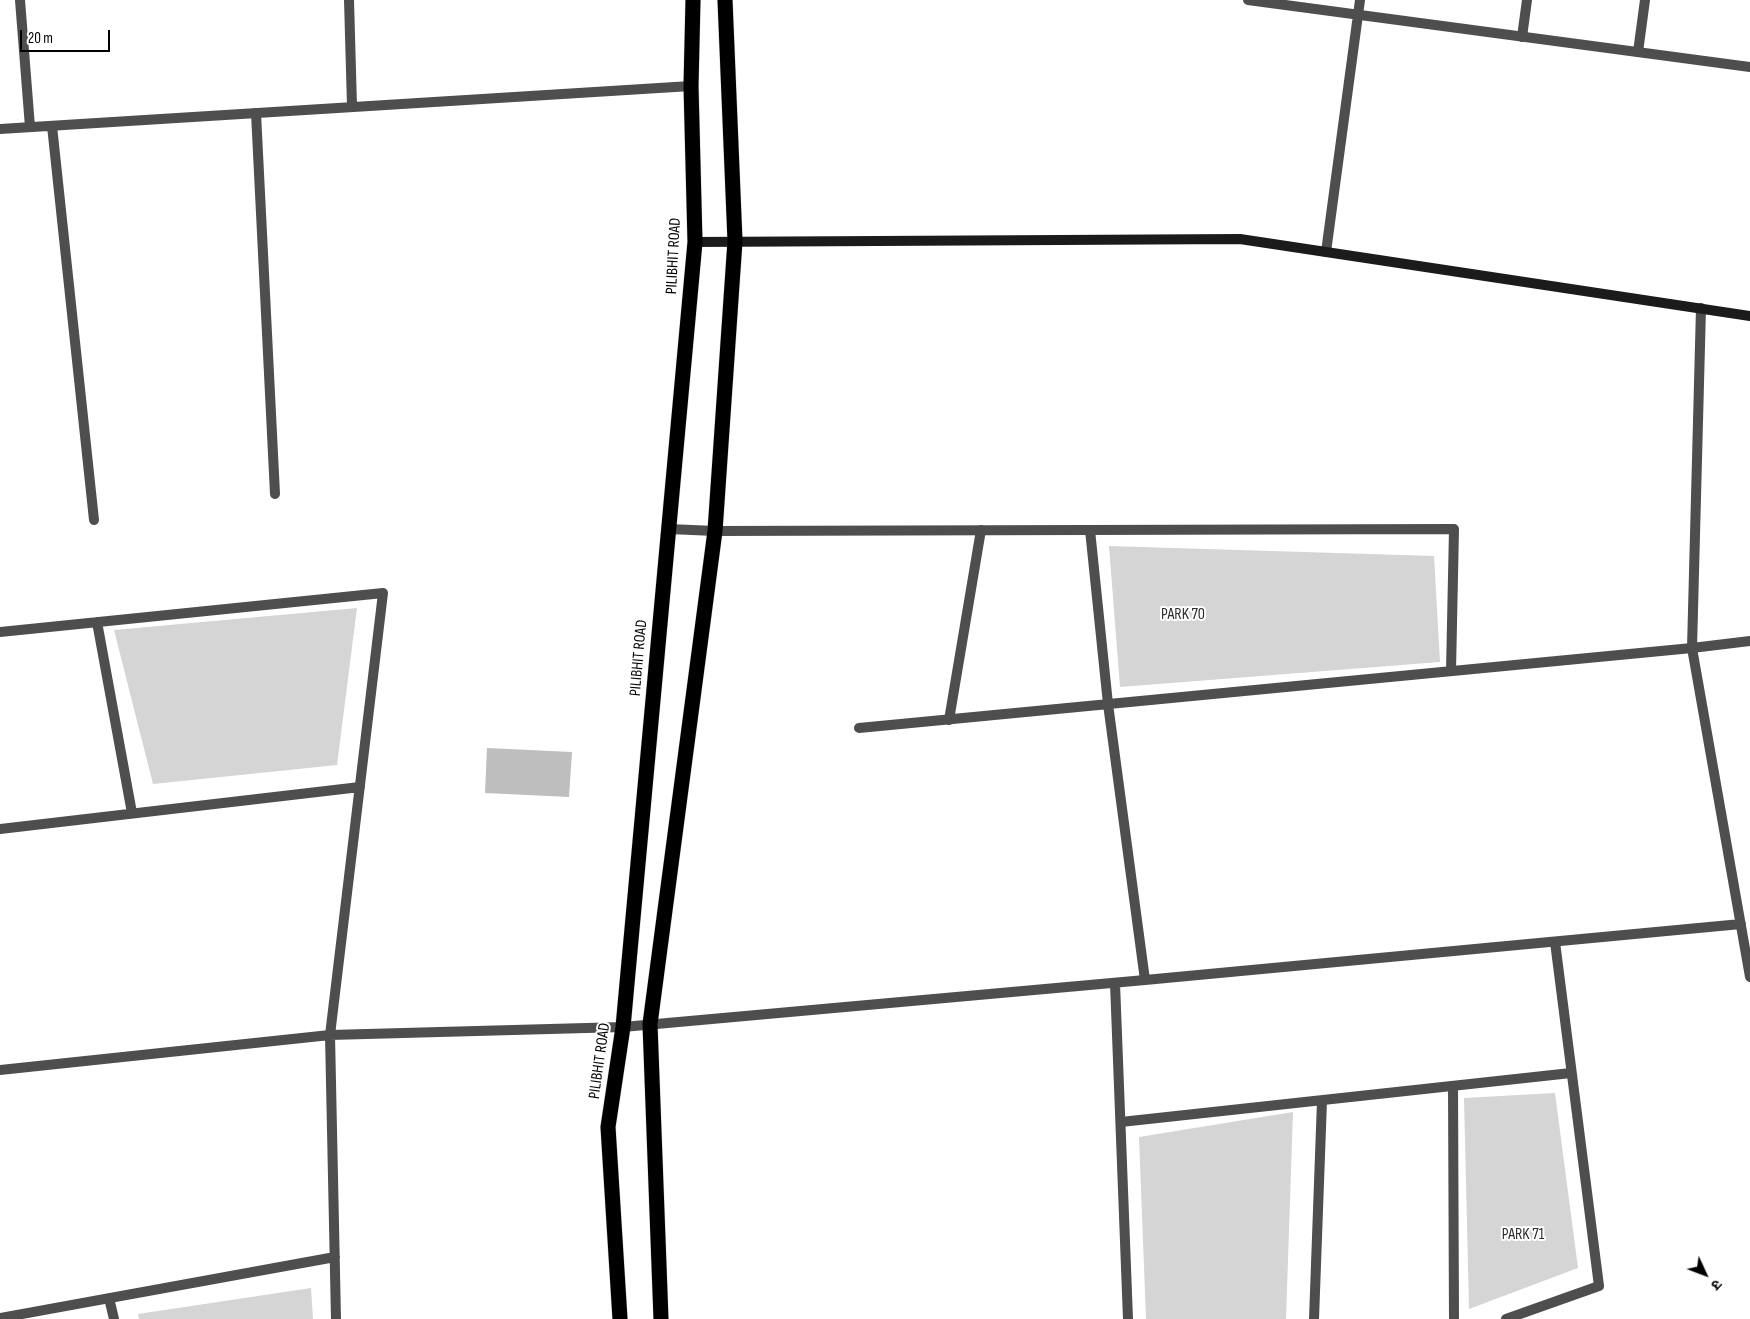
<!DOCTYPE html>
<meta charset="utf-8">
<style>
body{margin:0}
#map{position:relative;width:1750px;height:1319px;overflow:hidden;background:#fff;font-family:"Sofia Sans Condensed","Noto Sans Devanagari",sans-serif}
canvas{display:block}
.north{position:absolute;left:1680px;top:1249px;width:50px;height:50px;-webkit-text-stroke:4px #fff;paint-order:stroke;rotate:133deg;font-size:14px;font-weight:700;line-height:20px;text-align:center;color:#000}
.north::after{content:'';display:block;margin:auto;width:18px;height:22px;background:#000;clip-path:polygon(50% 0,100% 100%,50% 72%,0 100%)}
.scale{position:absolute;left:20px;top:30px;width:90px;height:22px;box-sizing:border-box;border:2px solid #000;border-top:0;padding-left:6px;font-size:15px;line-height:18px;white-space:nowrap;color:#000;-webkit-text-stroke:4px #fff;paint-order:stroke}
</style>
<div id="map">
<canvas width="1750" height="1319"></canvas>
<div class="north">उ</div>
<div class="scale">20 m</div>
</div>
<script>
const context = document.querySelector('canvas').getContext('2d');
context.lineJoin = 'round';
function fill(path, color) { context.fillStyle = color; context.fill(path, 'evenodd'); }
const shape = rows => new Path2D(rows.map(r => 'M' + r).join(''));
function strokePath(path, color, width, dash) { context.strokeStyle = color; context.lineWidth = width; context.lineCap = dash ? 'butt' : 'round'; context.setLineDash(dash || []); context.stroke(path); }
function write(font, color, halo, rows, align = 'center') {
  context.font = font + ' "Sofia Sans Condensed",sans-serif'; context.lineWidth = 4; context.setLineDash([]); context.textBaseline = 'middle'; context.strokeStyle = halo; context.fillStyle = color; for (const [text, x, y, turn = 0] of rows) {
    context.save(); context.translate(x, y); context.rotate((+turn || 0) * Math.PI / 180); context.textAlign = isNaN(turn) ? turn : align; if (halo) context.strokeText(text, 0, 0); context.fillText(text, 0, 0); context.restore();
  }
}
const green = shape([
 [1109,546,1434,556,1440,662,1120,687],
 [357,608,337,765,153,784,114,630],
 [1555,1093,1578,1268,1469,1309,1464,1098],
 [1293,1112,1286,1319,1146,1319,1139,1137],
 [311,1288,313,1319,139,1319,138,1314]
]);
const building = shape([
 [487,748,572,752,569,797,485,793]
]);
const lane = shape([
 [1522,37,1527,0],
 [1638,52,1645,0],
 [256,113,275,494],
 [949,720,981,530],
 [1453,1086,1454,1319],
 [1121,1122,1571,1073],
 [1314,1319,1322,1101]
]);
const street = shape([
 [20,0,30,127],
 [349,0,352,106],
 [1248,0,1750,67],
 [52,126,94,520],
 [0,129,691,86],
 [1326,252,1360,0],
 [1701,308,1692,648,1750,977],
 [669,529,715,531,1454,529,1451,671],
 [1090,530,1108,704,1145,980],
 [97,622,132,813],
 [0,632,383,593,330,1035,336,1319],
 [859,728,1692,648,1750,641],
 [0,829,360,787],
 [1115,983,1128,1319],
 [0,1070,330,1035,623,1027,1145,980,1741,924],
 [109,1298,114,1319],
 [0,1318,335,1257],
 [1506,1319,1599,1286,1555,942]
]);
const secondary = shape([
 [695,242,1240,239,1750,316]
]);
const highway = shape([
 [620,1319,608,1127,623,1027,695,242,691,86,693,0],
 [661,1319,650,1024,715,531,735,241,725,0]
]);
const streetNames = [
 ["PILIBHIT ROAD",674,256,-87],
 ["PILIBHIT ROAD",639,658,-85],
 ["PILIBHIT ROAD",600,1061,-82]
];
const parkNames = [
 ["PARK 70",1183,615],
 ["PARK 71",1523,1235]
];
fill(green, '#d5d5d5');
fill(building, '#bebebe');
strokePath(highway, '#dbdbdb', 16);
strokePath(lane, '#4e4e4e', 10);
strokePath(street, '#4e4e4e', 10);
strokePath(secondary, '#1b1b1b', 10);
strokePath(highway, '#000', 15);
write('16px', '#000', '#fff', streetNames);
write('16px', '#2c2c2c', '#fff', parkNames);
</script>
